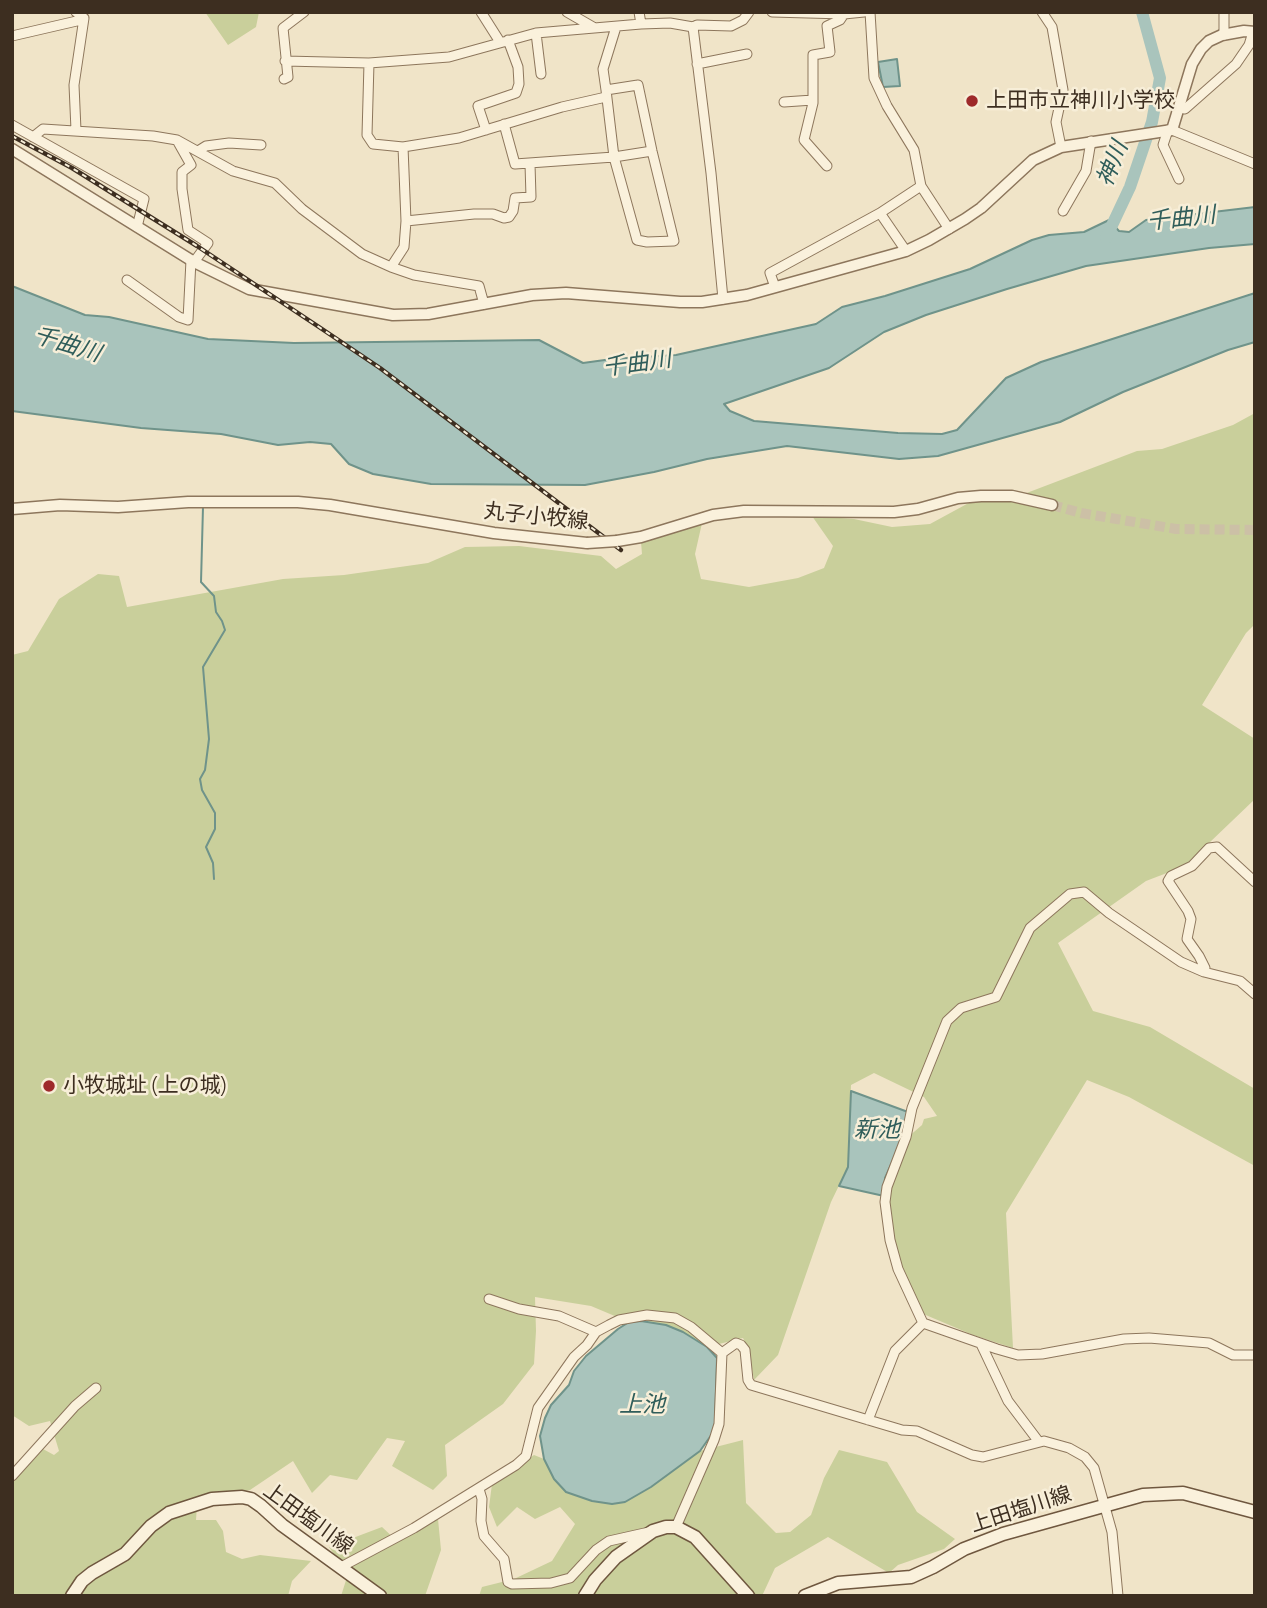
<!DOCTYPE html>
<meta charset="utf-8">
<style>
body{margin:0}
#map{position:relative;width:1267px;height:1608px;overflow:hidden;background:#f0e4c8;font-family:"Zilla Slab",serif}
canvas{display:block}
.frame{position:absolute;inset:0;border:14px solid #3d2e20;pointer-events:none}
</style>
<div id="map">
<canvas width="1267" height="1608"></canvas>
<div class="frame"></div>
</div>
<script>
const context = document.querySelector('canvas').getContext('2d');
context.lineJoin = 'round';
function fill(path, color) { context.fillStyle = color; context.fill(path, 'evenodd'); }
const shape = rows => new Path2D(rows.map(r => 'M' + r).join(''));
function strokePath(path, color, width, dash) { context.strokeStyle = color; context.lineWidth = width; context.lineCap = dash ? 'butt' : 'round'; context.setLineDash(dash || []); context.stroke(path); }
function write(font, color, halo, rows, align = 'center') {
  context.font = font + ' "Zilla Slab","Noto Sans JP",serif'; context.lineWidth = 5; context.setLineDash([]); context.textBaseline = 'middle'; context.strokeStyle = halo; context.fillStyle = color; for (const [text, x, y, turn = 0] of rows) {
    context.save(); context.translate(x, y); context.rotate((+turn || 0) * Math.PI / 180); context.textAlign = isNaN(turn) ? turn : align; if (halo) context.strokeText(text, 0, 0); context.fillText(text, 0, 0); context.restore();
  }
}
const green = shape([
 [205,12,259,12,256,27,228,45],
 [1255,413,1255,624,1246,633,1202,705,1255,739,1255,799,1185,866,1146,881,1058,943,1093,1011,1150,1027,1255,1089,1255,1166,1129,1097,1087,1080,1006,1213,1013,1348,973,1335,921,1313,902,1267,893,1238,888,1214,889,1187,907,1138,922,1125,924,1119,937,1116,924,1097,874,1073,851,1085,848,1167,831,1202,778,1355,754,1380,749,1351,743,1338,707,1347,683,1332,666,1325,641,1321,629,1322,591,1306,535,1297,536,1331,534,1364,503,1404,445,1445,447,1476,433,1490,392,1466,405,1441,387,1438,357,1480,330,1475,312,1493,293,1461,250,1490,204,1498,142,1534,68,1596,12,1596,12,1478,43,1449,54,1455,59,1451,50,1421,29,1426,12,1415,12,655,28,651,59,599,98,574,119,576,127,607,283,579,344,575,428,563,465,547,519,546,601,556,616,569,642,554,641,542,702,523,695,554,701,579,749,587,798,578,824,568,833,546,812,516,854,519,892,527,930,524,976,499,1024,494,1137,451,1162,449,1233,425],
 [743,1440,746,1503,776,1533,790,1532,811,1515,824,1478,839,1450,887,1462,917,1512,955,1539,944,1549,898,1565,889,1573,828,1537,775,1568,762,1596,479,1596,482,1587,514,1579,552,1561,575,1524,560,1507,535,1519,517,1507,497,1527,489,1507,492,1484,534,1455,544,1459,554,1479,625,1502,651,1487,700,1451],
 [197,1506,196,1520,216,1520,223,1531,226,1552,242,1559,260,1555,311,1561,292,1581,288,1596,75,1596,84,1582,153,1527],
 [438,1519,441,1550,425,1596,341,1596,348,1574,329,1547,382,1527,398,1542]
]);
const water = shape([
 [897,59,900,86,883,87,878,62,897,59],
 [1255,207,1255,244,1209,248,1086,266,1007,289,926,315,884,332,829,368,724,404,730,411,754,421,898,433,942,434,957,430,1006,378,1041,362,1255,293,1255,342,1228,350,1123,392,1060,422,938,456,899,459,787,446,707,459,654,472,585,485,431,484,373,474,349,464,331,444,310,442,278,445,221,434,141,428,12,411,12,286,85,315,109,317,208,339,294,343,539,340,583,363,612,359,676,355,816,324,842,307,885,296,970,269,1032,240,1049,235,1084,232,1109,220,1119,231,1129,232,1146,220,1255,207],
 [851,1091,908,1112,904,1136,885,1178,884,1196,839,1186,848,1167,851,1091],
 [641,1321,666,1325,683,1332,707,1347,717,1358,715,1424,712,1434,700,1451,651,1487,625,1502,612,1504,592,1501,566,1492,554,1479,544,1459,540,1436,545,1418,551,1405,569,1385,574,1371,586,1356,618,1329,629,1322,641,1321]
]);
const stream = shape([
 [203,507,201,582,214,596,216,612,222,621,225,630,203,667,209,739,205,770,200,779,202,790,215,813,215,829,206,847,213,863,214,879]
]);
const river = shape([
 [1106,238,1130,187,1152,122,1160,78,1142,12]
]);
const tertiaryTunnel = shape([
 [1052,505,1081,513,1176,529,1255,530]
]);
const minor = shape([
 [76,12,84,18,74,85,76,130],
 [481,12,500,42],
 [567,12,593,27],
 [639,12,641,24],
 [772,12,844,14,864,12],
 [870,12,874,78,887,106,914,150,921,186],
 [1042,12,1052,27,1063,90,1056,122,1061,147],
 [1224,12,1224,35],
 [693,27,711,173,723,299],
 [536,33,541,74],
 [12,36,81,20],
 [285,61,369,63,449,57,536,33,641,24,670,23,693,27,697,25,731,26,743,20,749,12],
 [369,63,367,135,373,144,403,147,406,221,404,247,391,267],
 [697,64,747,54],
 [284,79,288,77,283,28,304,12],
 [638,85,652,151,674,241,647,242,637,240,614,157,606,90,638,85],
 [606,90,603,69,616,27],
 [784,102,813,100],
 [1180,108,1185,109,1236,64,1249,45,1253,32],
 [504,124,515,164,614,157,652,151],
 [12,125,144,199,137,227],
 [486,130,478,106,516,93,519,84,518,67,508,40],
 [1168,130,1163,145,1179,179],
 [1172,130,1255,164],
 [33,137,43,129,153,136,177,140,233,171,275,183,302,209,362,254,391,267,414,275,479,286,484,304],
 [178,142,191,165,182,172,182,189,188,230,208,243,194,262],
 [403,147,459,138,562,107,606,97],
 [198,151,206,146,229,143,261,145],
 [827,166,804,140,813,103,813,55,830,52,827,26,840,20,844,14],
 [1063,211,1086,171,1091,141],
 [880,213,921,186,949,229],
 [406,221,474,214,493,214,504,218,509,217,513,211,515,198,531,197,530,164],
 [127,280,179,317,188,320,191,260],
 [775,287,770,273,880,213,906,251],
 [1204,972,1205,968,1199,956,1187,939,1191,919,1188,911,1168,881,1171,876,1192,866,1209,848,1217,847,1255,882],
 [1255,994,1240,981,1204,972,1181,962,1109,913,1084,892,1070,894,1030,928,996,997,961,1008,947,1021,912,1108,906,1137,887,1187,885,1202,890,1240,898,1269,923,1323,997,1349,1018,1355,1042,1354,1124,1339,1149,1338,1209,1343,1233,1355,1255,1355],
 [489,1299,519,1309,559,1316,596,1332],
 [981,1344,1008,1401,1039,1442],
 [722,1353,736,1343,741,1345,745,1350,748,1380,751,1385,902,1430,917,1431,972,1455,983,1457,1044,1441,1069,1448,1085,1457,1094,1468,1112,1532,1118,1596],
 [868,1420,895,1351,923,1323],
 [12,1476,75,1406,96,1388],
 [479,1489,482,1499,481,1521,484,1536,504,1559,508,1582,512,1584,551,1583,570,1578,596,1550,609,1541,649,1532],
 [676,1527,714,1440,719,1424,722,1353],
 [341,1567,414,1528,516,1465,526,1456,538,1408,574,1357,587,1345,596,1332,609,1325,619,1320,647,1315,675,1318,691,1327,722,1353]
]);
const tertiary = shape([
 [12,149,194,262,249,289,393,315,428,314,532,295,566,293,680,302,702,302,747,295,906,251,929,240,965,219,981,208,1033,160,1061,147,1172,130,1192,64,1201,49,1209,41,1222,35,1244,31,1255,32],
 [12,509,60,505,118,507,188,502,298,502,330,505,494,533,587,543],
 [617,541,641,537,713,515,744,511,894,512,918,509,958,498,981,496,1012,496,1052,505]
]);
const secondary = shape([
 [72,1596,82,1581,92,1573,125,1554,151,1526,169,1513,212,1499,242,1497,251,1499,261,1506,282,1525,380,1596],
 [585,1596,595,1580,616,1557,653,1531,666,1527,676,1527,695,1537,748,1596],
 [805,1596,838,1583,911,1577,933,1567,964,1549,1003,1534,1143,1495,1183,1493,1255,1512]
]);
const rail = shape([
 [12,136,72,168,197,246,319,327,380,368,621,550]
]);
const tertiaryBridge = shape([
 [587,543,617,541]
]);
const markers = [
 [972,101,7,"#9e2a2b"],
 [49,1086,7,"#9e2a2b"]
];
const poiNames = [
 ["上田市立神川小学校",986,101],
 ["小牧城址 (上の城)",63,1086]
];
const streetNames = [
 ["丸子小牧線",536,517,6],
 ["上田塩川線",1021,1510,-18],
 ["上田塩川線",308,1519,36]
];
const waterNames = [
 ["神川",1113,164,-68],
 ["千曲川",1181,219,-6],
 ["千曲川",67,345,17],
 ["千曲川",637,364,-8],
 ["新池",877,1130],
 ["上池",642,1405]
];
fill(green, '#c9cf9b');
fill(water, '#a9c4bc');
strokePath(water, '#6f938a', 2);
strokePath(stream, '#6f938a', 2);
strokePath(river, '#a9c4bc', 12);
strokePath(tertiaryTunnel, '#ccc0a6', 10, [10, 5]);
strokePath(minor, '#8d765c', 11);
strokePath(tertiary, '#8d765c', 13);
strokePath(secondary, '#6f573f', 15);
strokePath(minor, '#faf1dc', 9);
strokePath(tertiary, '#faf1dc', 10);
strokePath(secondary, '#faf1dc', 12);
strokePath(rail, '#3d2e20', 4.5);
strokePath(rail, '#f7eed8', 2, [5]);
strokePath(tertiaryBridge, '#8d765c', 13, []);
strokePath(tertiaryBridge, '#faf1dc', 10);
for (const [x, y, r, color] of markers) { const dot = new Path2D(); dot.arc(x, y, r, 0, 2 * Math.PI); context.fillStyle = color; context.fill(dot); strokePath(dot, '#f7eed8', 2.5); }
write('21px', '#3d2e20', '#f7eed8', poiNames, 'left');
write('21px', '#3d2e20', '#f7eed8', streetNames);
write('italic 23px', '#2f5d5a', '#f7eed8', waterNames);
</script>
